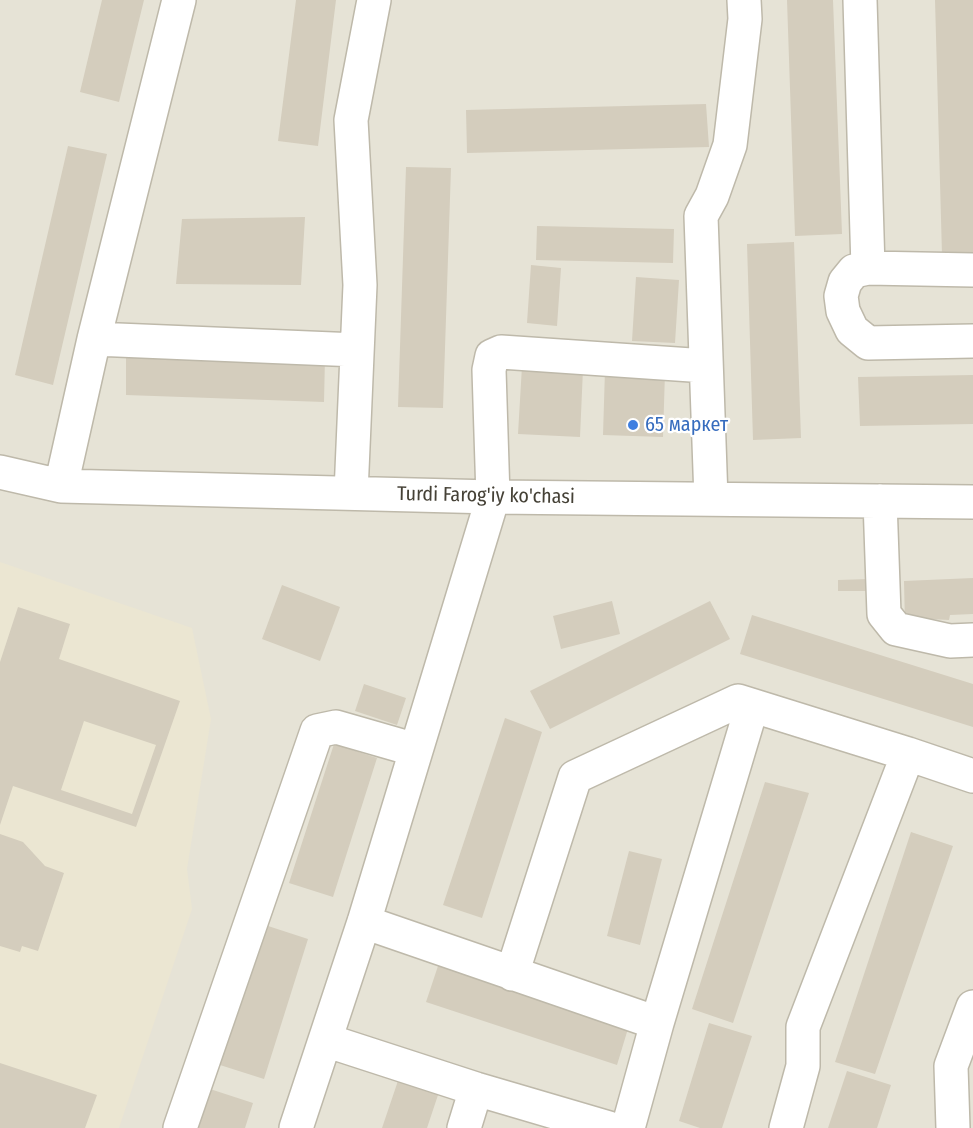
<!DOCTYPE html>
<meta charset="utf-8">
<style>
body{margin:0}
canvas{display:block;background:#f3f0e7}
</style>
<canvas width="973" height="1128"></canvas>
<script>
const context = document.querySelector('canvas').getContext('2d');
context.lineJoin = 'round';
function fill(path, color) { context.fillStyle = color; context.fill(path, 'evenodd'); }
const shape = rows => new Path2D(rows.map(r => 'M' + r).join(''));
function strokePath(path, color, width, dash) { context.strokeStyle = color; context.lineWidth = width; context.lineCap = dash ? 'butt' : 'round'; context.setLineDash(dash || []); context.stroke(path); }
function write(font, color, halo, rows, align = 'center') {
  context.font = font + ' "Fira Sans Condensed",sans-serif'; context.lineWidth = 4.5; context.setLineDash([]); context.textBaseline = 'middle'; context.strokeStyle = halo; context.fillStyle = color; for (const [text, x, y, turn = 0] of rows) {
    context.save(); context.translate(x, y); context.rotate((+turn || 0) * Math.PI / 180); context.textAlign = isNaN(turn) ? turn : align; if (halo) context.strokeText(text, 0, 0); context.fillText(text, 0, 0); context.restore();
  }
}
const residential = shape([
 [0,0,973,0,973,1128,0,1128]
]);
const education = shape([
 [0,562,192,628,211,719,187,869,192,909,119,1128,0,1128]
]);
const building = shape([
 [102,0,144,0,119,102,80,92],
 [296,0,336,0,318,146,278,141],
 [787,0,833,0,842,234,795,236],
 [935,0,973,0,973,254,942,255],
 [706,104,709,147,467,153,466,110],
 [68,146,107,154,53,385,15,375],
 [406,167,451,168,443,408,398,407],
 [305,217,301,285,176,284,182,219],
 [537,226,674,229,673,263,536,260],
 [794,242,801,438,753,440,747,244],
 [531,265,561,268,557,326,527,323],
 [636,277,679,280,675,343,632,341],
 [126,346,325,357,324,402,126,395],
 [522,366,583,369,580,437,518,434],
 [605,370,665,372,663,437,603,435],
 [973,375,973,424,860,426,858,377],
 [973,578,973,614,950,615,949,620,930,619,927,626,905,624,904,581],
 [869,579,869,591,838,591,838,580],
 [282,585,340,607,320,661,262,639],
 [612,601,620,634,561,649,553,616],
 [710,601,730,639,550,729,530,691],
 [18,607,70,624,59,659,180,701,136,827,13,786,0,825,0,662],
 [84,721,156,745,132,814,61,790],
 [752,615,973,684,973,727,740,654],
 [364,684,406,698,397,725,355,711],
 [505,718,542,732,482,918,443,905],
 [334,744,377,758,333,897,289,883],
 [765,782,809,793,733,1023,692,1009],
 [911,832,953,846,875,1074,835,1062],
 [0,834,23,842,45,866,64,873,38,951,22,946,20,952,0,946],
 [629,851,662,859,640,945,607,936],
 [265,925,308,939,264,1079,220,1065],
 [440,960,630,1022,617,1065,426,1002],
 [709,1023,752,1036,722,1128,700,1128,679,1121],
 [0,1063,97,1095,85,1128,0,1128],
 [402,1069,442,1083,427,1128,382,1128],
 [847,1071,891,1085,877,1128,828,1128],
 [210,1089,253,1103,245,1128,197,1128]
]);
const minor = shape([
 [860,0,868,268,854,271,845,282,841,296,843,311,852,330,868,343,973,341],
 [868,268,973,270],
 [94,339,179,0],
 [0,472,61,486,493,497,973,502],
 [61,486,94,339,357,350],
 [351,493,360,285,351,120,374,0],
 [711,499,701,216,712,196,730,145,745,19,744,0],
 [880,501,884,614,896,629,950,641,973,640],
 [364,922,657,1023,752,706],
 [512,974,575,777,738,701,908,754,973,776],
 [325,1040,476,1089,609,1128],
 [180,1128,317,731,336,727,416,750],
 [296,1128,364,922,493,497,489,370,492,356,501,352,706,366],
 [464,1128,476,1089],
 [628,1128,657,1023],
 [786,1128,803,1066,803,1027,908,754],
 [953,1128,951,1066,973,1007]
]);
const markers = [
 [633,425,6,"#3f7fe0"]
];
const shopNames = [
 ["65 маркет",645,425]
];
const streetNames = [
 ["Turdi Farog'iy ko'chasi",486,496,1]
];
fill(residential, '#e6e3d6');
fill(education, '#ebe6d2');
fill(building, '#d4cdbd');
strokePath(minor, '#beb9aa', 36);
strokePath(minor, '#fff', 33);
for (const [x, y, r, color] of markers) { const dot = new Path2D(); dot.arc(x, y, r, 0, 2 * Math.PI); context.fillStyle = color; context.fill(dot); strokePath(dot, '#fff', 2); }
write('20px', '#366cbe', '#fff', shopNames, 'left');
write('20px', '#454136', '#fff', streetNames);
</script>
